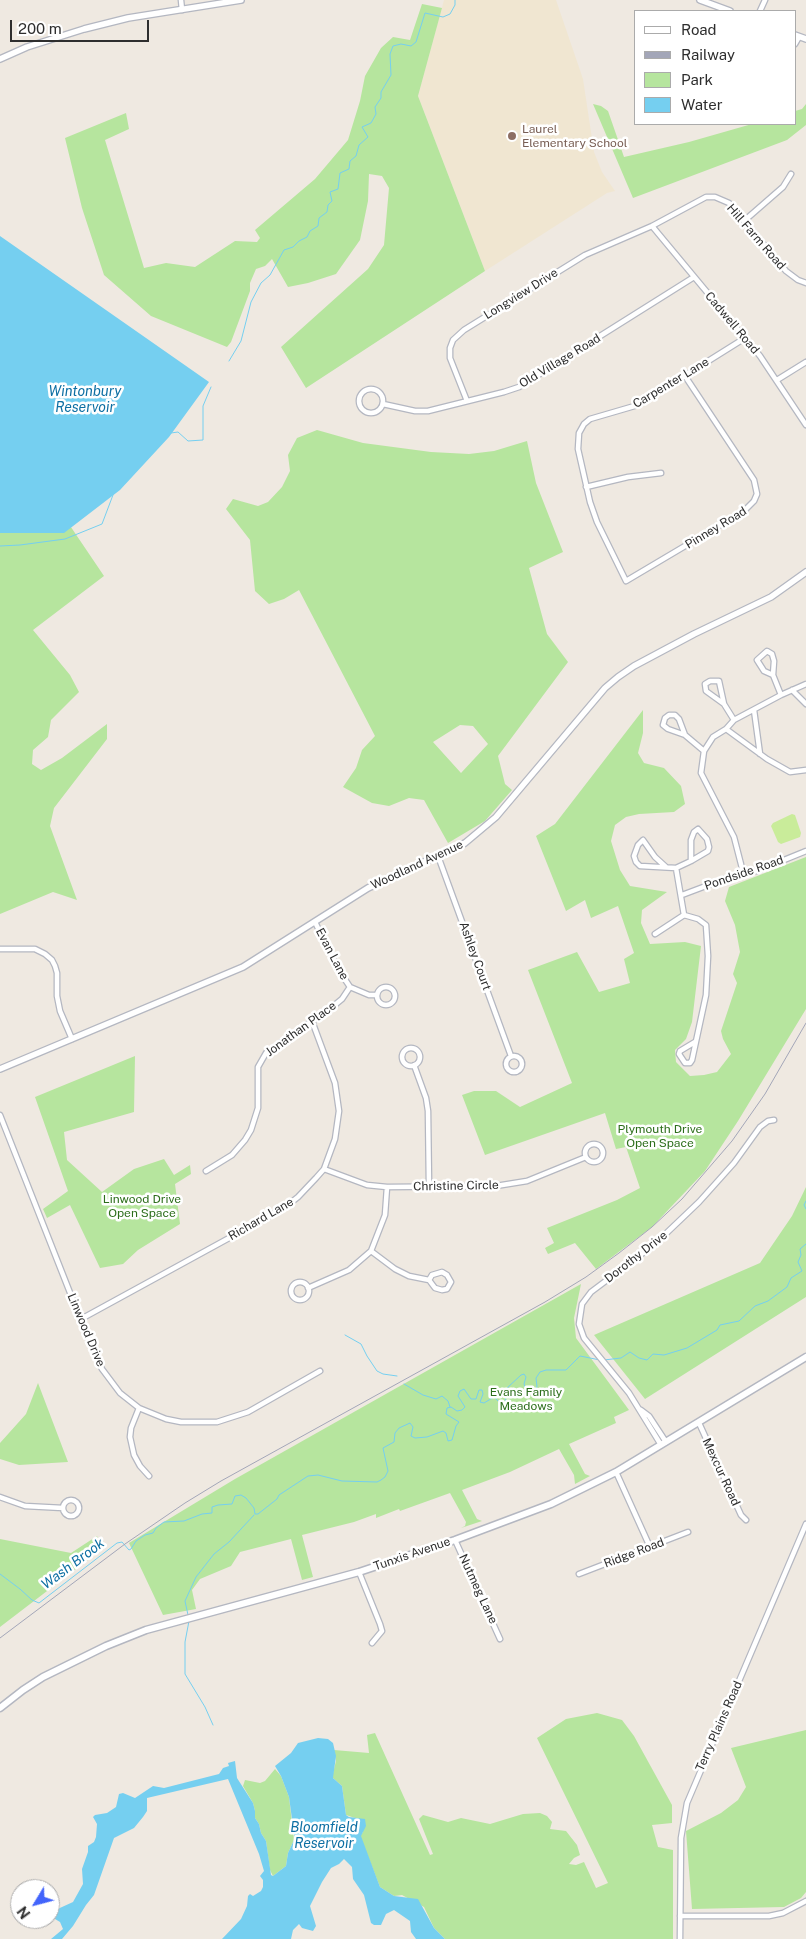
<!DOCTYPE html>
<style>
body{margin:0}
#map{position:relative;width:806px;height:1939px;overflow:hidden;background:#efe9e1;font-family:"Public Sans",sans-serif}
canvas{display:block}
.legend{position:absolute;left:634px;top:10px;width:162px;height:115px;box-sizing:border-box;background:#fff;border:1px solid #ababab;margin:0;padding:6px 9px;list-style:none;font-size:15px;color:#2e2e2e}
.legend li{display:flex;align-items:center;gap:10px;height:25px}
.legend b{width:25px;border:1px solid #ababab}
.north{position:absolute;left:10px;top:1879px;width:50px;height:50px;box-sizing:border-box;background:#fff;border:1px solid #ababab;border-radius:50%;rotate:233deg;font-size:14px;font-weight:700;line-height:20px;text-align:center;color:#2e2e2e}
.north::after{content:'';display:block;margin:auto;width:18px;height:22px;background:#4264fb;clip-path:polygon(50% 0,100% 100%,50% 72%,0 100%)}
.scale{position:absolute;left:10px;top:20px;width:139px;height:22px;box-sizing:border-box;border:2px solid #2e2e2e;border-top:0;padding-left:6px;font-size:15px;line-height:18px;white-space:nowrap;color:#2e2e2e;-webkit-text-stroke:4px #fff;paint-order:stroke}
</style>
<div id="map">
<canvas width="806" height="1939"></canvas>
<ul class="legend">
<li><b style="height:6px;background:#fff"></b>Road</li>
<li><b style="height:6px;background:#a3a6b8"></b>Railway</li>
<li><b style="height:14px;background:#b6e59e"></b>Park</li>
<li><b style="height:14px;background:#75cff0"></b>Water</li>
</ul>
<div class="north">N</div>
<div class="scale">200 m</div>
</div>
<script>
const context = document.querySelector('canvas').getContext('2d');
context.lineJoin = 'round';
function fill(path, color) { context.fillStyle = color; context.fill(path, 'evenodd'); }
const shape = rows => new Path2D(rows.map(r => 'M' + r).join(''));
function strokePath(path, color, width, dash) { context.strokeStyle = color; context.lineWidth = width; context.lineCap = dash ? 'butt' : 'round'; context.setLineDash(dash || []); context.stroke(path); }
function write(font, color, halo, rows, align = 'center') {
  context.font = font + ' "Public Sans",sans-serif'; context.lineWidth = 5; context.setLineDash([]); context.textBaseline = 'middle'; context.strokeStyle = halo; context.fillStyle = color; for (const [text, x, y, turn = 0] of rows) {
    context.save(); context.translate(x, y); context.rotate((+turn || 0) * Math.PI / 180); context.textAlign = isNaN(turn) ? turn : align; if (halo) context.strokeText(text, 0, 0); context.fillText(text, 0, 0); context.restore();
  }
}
const education = shape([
 [444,0,556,0,583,79,594,152,602,172,615,191,607,193,485,271,418,96]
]);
const green = shape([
 [422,4,442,8,418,96,485,271,306,388,281,347,368,269,384,245,389,188,382,176,369,174,368,201,360,240,336,274,308,283,288,287,272,259,265,266,256,269,250,283,250,291,231,342,227,347,151,316,104,275,82,208,65,138,126,113,129,129,105,140,144,268,166,263,195,267,235,241,257,242,260,238,255,230,315,179,348,140,360,101,365,76,381,48,393,37,410,40],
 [593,104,601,106,608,111,624,157,689,142,752,124,795,124,795,111,802,109,806,104,806,125,787,140,633,198],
 [317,430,363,443,431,452,469,454,494,451,527,441,536,483,563,552,529,568,547,634,568,662,498,756,505,784,512,790,485,821,448,843,424,800,409,798,389,806,372,803,343,787,356,768,362,750,375,736,299,590,284,599,269,604,255,591,250,540,226,509,233,499,258,506,268,502,282,487,290,471,288,455,297,438],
 [460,725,473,726,488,744,461,773,433,742],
 [0,490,54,502,104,576,33,630,70,675,79,692,51,720,48,737,33,750,32,764,41,770,62,758,107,724,107,739,54,808,50,826,77,900,53,892,0,914],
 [643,710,643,733,638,753,644,763,664,768,681,786,685,804,674,812,639,814,626,817,615,825,611,841,620,870,630,886,667,892,642,910,641,923,650,944,685,942,701,946,692,1022,686,1039,675,1050,676,1062,690,1076,704,1075,717,1072,731,1054,723,1039,721,1031,737,983,733,974,740,952,735,925,725,901,729,887,806,857,806,1009,738,1121,705,1171,652,1227,596,1269,575,1243,548,1254,545,1248,554,1243,547,1228,617,1200,640,1188,626,1147,616,1149,605,1113,485,1155,462,1095,474,1091,496,1091,520,1107,572,1083,528,970,577,952,599,992,630,983,624,959,634,953,618,906,591,918,585,900,566,911,536,836,555,824],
 [135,1056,134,1112,64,1132,67,1160,102,1192,134,1169,164,1159,174,1175,190,1165,191,1174,175,1184,180,1224,138,1250,123,1264,100,1268,70,1205,47,1218,43,1209,68,1191,35,1097],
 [806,1187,806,1297,645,1399,594,1335,760,1263,792,1216],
 [581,1284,574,1318,576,1338,629,1410,614,1417,616,1423,569,1444,585,1474,590,1476,575,1484,574,1475,559,1449,510,1472,462,1490,477,1519,482,1521,461,1528,465,1526,466,1522,450,1493,400,1511,399,1509,376,1518,376,1514,354,1522,302,1535,313,1577,302,1580,291,1539,240,1552,231,1566,200,1579,192,1590,196,1609,163,1615,129,1543,235,1479],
 [38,1383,68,1462,19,1465,0,1459,0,1443,26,1414],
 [97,1536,102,1549,0,1627,0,1539,71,1553],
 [597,1713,622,1720,634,1736,672,1805,672,1823,652,1825,658,1847,673,1850,673,1939,445,1939,434,1928,424,1907,402,1895,394,1896,380,1887,360,1836,363,1832,355,1818,346,1815,342,1786,333,1778,333,1773,336,1761,334,1750,369,1753,367,1735,375,1733,430,1855,433,1854,419,1819,423,1815,448,1822,461,1818,490,1824,523,1814,540,1813,547,1816,552,1822,550,1829,566,1831,577,1845,580,1855,574,1858,569,1864,576,1865,584,1862,596,1888,608,1883,537,1738,566,1719],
 [806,1730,806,1892,801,1898,784,1907,692,1909,686,1831,721,1813,738,1800,746,1787,731,1748],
 [275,1769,281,1776,289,1797,294,1840,288,1853,286,1866,273,1876,270,1870,266,1841,261,1833,259,1824,255,1818,255,1811,253,1803,243,1786,245,1780,260,1783,265,1781]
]);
const pitch = shape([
 [792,814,795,815,801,833,800,837,781,844,778,842,771,826,773,823]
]);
const water = shape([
 [0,236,209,382,169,437,120,490,64,533,0,533],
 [318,1738,328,1739,333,1743,336,1756,333,1778,342,1786,346,1815,349,1817,365,1819,366,1826,361,1836,380,1887,394,1896,418,1899,434,1928,445,1939,416,1939,411,1932,410,1921,394,1910,386,1914,381,1925,374,1925,371,1923,364,1895,353,1879,352,1867,344,1859,339,1864,331,1868,322,1882,310,1906,316,1926,313,1931,302,1928,299,1924,293,1930,291,1939,222,1939,241,1919,247,1906,248,1896,250,1894,253,1896,261,1891,263,1887,263,1880,260,1876,264,1871,259,1854,228,1779,147,1798,147,1811,143,1817,134,1828,114,1838,94,1895,86,1905,73,1926,62,1939,51,1939,63,1929,60,1922,55,1919,51,1912,73,1902,83,1884,82,1869,88,1852,88,1846,94,1842,96,1837,97,1824,93,1817,95,1815,107,1813,116,1807,119,1794,123,1793,135,1798,153,1786,164,1788,219,1774,223,1768,229,1766,228,1763,235,1761,237,1778,253,1803,255,1811,255,1818,259,1824,261,1833,266,1841,271,1875,273,1876,286,1866,288,1853,294,1840,294,1834,289,1797,281,1776,275,1766,291,1753,298,1743]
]);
const stream = shape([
 [229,361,241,341,251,302,261,283,270,275,284,250,293,247,299,241,307,237,310,231,318,226,319,218,327,212,328,205,332,201,330,192,338,189,340,173,349,169,350,161,356,156,359,145,368,137,362,127,371,123,376,114,375,107,381,98,381,92,391,75,390,54,393,46,401,44,411,46,416,42,425,13,443,17,450,14,455,5,455,0],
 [171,433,178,432,188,441,203,440,203,406,211,387],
 [0,546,20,545,65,539,102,524,113,495],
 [806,1201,804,1205,806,1209],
 [345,1335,361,1344,367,1356,377,1371,383,1374,397,1376],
 [604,1360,621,1358,630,1352,639,1358,647,1360,653,1354,664,1355,687,1348,717,1330,720,1325,739,1321,755,1306,768,1301,787,1287,791,1278,802,1271,798,1262,801,1255,800,1249,806,1244],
 [404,1384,423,1395,436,1399,442,1396,448,1401,450,1407],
 [0,1574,20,1589,32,1600,39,1603,117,1543,122,1542,129,1550,131,1549,136,1541,145,1535,153,1533,156,1528,164,1522,184,1521,202,1514,212,1513,212,1507,218,1505,232,1504,235,1496,241,1495,246,1498,254,1508,255,1514,258,1514,277,1499,279,1495,308,1476,318,1475,342,1481,377,1482,381,1480,385,1477,388,1471,383,1448,394,1442,395,1433,399,1428,410,1423,413,1427,411,1436,415,1438,427,1437,443,1431,446,1433,448,1441,452,1440,456,1426,459,1422,446,1414,447,1408,451,1407,457,1411,462,1410,465,1407,458,1396,460,1391,464,1389,471,1399,476,1399,479,1390,482,1390,483,1394,480,1402,484,1403,494,1397,502,1405,505,1404,507,1388,521,1375,524,1374,526,1377,524,1384,525,1387,529,1390,534,1390,537,1387,536,1378,540,1372,546,1370,566,1370,580,1356,600,1360],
 [188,1615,185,1601,196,1577,214,1554,229,1542,254,1515],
 [189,1621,185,1642,185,1674,205,1707,213,1725]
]);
const minor = shape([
 [181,0,182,10],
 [760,11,765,0],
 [795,44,799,37],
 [744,221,783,187,791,174],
 [652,226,760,356,806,425],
 [685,376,754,480,757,494,754,501,744,511,626,581,597,522,590,502,578,449,579,433,584,424,590,419,638,405,745,338],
 [777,380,806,362],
 '359 401a12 12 0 1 1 24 0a12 12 0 1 1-24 0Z',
 [467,401,450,358,450,348,453,340,464,330,585,255,652,226,706,197,715,197,729,203,786,271,798,280,806,283],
 [383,404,415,411,428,411,504,392,519,387,694,277],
 [586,487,628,477,661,473],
 [773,675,764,671,757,660,767,651,772,654,774,661,773,675,781,695],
 [792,690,806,704],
 [724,704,706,691,705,684,710,681,719,681,724,704,734,720],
 [754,710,760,754],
 [726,729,767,759,790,772,806,770],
 [685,735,668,729,663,725,665,718,669,715,675,715,679,719,685,735,704,751],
 [438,856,511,1056],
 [666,867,655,857,643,840,638,845,634,856,636,862,640,866,676,868],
 [743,872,734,837,701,773,704,751,713,737,726,729,734,720,781,695,806,684],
 [682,895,743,872,757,871,806,851],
 [684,915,676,868,691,861,708,851,709,847,707,839,698,829,694,832,691,840,691,861],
 [315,922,338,969,350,987,369,995,377,995],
 [655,934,684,915,698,919,706,925,708,956,706,995,692,1060,690,1063,685,1063,679,1054,680,1051,695,1042],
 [0,949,35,949,45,954,52,960,55,966,57,973,57,996,60,1011,72,1039],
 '377 996a9 9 0 1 1 18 0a9 9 0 1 1-18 0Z',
 '402 1057a9 9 0 1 1 18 0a9 9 0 1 1-18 0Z',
 '506 1064a8 8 0 1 1 16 0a8 8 0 1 1-16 0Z',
 [414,1065,426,1098,428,1111,429,1186],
 [0,1115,93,1351,102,1369,120,1393,139,1408,166,1419,181,1422,217,1422,248,1412,320,1371],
 '585 1153a9 9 0 1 1 18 0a9 9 0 1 1-18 0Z',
 [324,1169,367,1185,387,1187,496,1186,527,1181,586,1157],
 [206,1171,232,1155,245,1140,251,1130,258,1108,258,1067,266,1053,331,1008,342,999,350,987],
 [371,1251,395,1269,409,1276,429,1280,435,1288,442,1290,447,1289,451,1282,447,1275,442,1272,432,1275,429,1280],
 '291 1291a9 9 0 1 1 18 0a9 9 0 1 1-18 0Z',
 [308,1288,349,1270,371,1251,385,1215,387,1187],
 [81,1319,284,1208,298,1197,316,1178,324,1169,335,1139,339,1111,335,1083,312,1021],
 [139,1408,131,1428,130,1437,134,1455,140,1466,149,1476],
 [641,1410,649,1416,666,1442],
 [699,1423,741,1515,746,1520],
 [661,1445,629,1393,584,1338,579,1324,582,1304,591,1292,655,1244,699,1202,734,1163,760,1127,768,1121,774,1120],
 [616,1472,650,1547],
 [0,1497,25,1506,63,1508],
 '63 1508a8 8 0 1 1 16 0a8 8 0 1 1-16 0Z',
 [455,1540,500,1639],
 [359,1572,380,1624,382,1631,372,1643],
 [579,1574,688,1532],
 [680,1916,769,1916,783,1913,806,1901],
 [680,1939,681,1838,687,1803,806,1524]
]);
const tertiary = shape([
 [700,0,730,11],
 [795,35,806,39],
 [0,59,27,47,84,29,128,18,241,0],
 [0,1069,243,967,368,888,465,843,496,817,605,688,618,677,634,666,694,634,771,597,806,572]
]);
const secondary = shape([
 [0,1708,23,1690,43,1677,106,1646,146,1630,359,1572,455,1540,551,1504,616,1472,806,1357]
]);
const rail = shape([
 [0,1638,125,1544,185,1503,221,1481,545,1302,586,1277,619,1253,652,1227,682,1199,732,1141,765,1094,806,1023]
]);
const markers = [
 [512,136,5,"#8d6e63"]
];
const educationNames = [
 ["Laurel",522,129],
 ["Elementary School",522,143]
];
const streetNames = [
 ["Hill Farm Road",756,237,49],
 ["Longview Drive",521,294,-32],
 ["Cadwell Road",732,323,50],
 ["Old Village Road",560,361,-31],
 ["Carpenter Lane",671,383,-31],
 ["Pinney Road",716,528,-31],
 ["Woodland Avenue",417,865,-25],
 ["Pondside Road",744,873,-19],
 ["Evan Lane",332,954,62],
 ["Ashley Court",475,956,70],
 ["Jonathan Place",301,1029,-36],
 ["Christine Circle",456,1186,-1],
 ["Richard Lane",261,1219,-30],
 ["Dorothy Drive",636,1257,-38],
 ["Linwood Drive",86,1330,67],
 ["Mexcur Road",721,1472,65],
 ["Ridge Road",634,1553,-21],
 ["Tunxis Avenue",412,1554,-19],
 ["Nutmeg Lane",478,1589,65],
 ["Terry Plains Road",719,1726,-66]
];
const parkNames = [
 ["Plymouth Drive",660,1129],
 ["Open Space",660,1143],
 ["Linwood Drive",142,1199],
 ["Open Space",142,1213],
 ["Evans Family",526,1392],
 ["Meadows",526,1406]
];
const waterNames = [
 ["Wintonbury",85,392],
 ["Reservoir",85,408],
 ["Wash Brook",73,1564,-37],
 ["Bloomfield",324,1828],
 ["Reservoir",324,1844]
];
fill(education, '#f0e6d1');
fill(green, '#b6e59e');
fill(pitch, '#c9ec9a');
fill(water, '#75cff0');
strokePath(stream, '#75cff0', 1);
strokePath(minor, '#b4b7c1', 7);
strokePath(tertiary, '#b4b7c1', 8);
strokePath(secondary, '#b4b7c1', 9);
strokePath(minor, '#fff', 4.5);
strokePath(tertiary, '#fff', 5.5);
strokePath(secondary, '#fff', 6);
strokePath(rail, '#a3a6b8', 1);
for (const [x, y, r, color] of markers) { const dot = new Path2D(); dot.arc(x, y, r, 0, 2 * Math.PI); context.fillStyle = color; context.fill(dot); strokePath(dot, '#fff', 2); }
write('12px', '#785e54', '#fff', educationNames, 'left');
write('12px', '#2e2e2e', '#fff', streetNames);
write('12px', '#2c6e1b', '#fff', parkNames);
write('italic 14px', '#0d6fa3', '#fff', waterNames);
</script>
